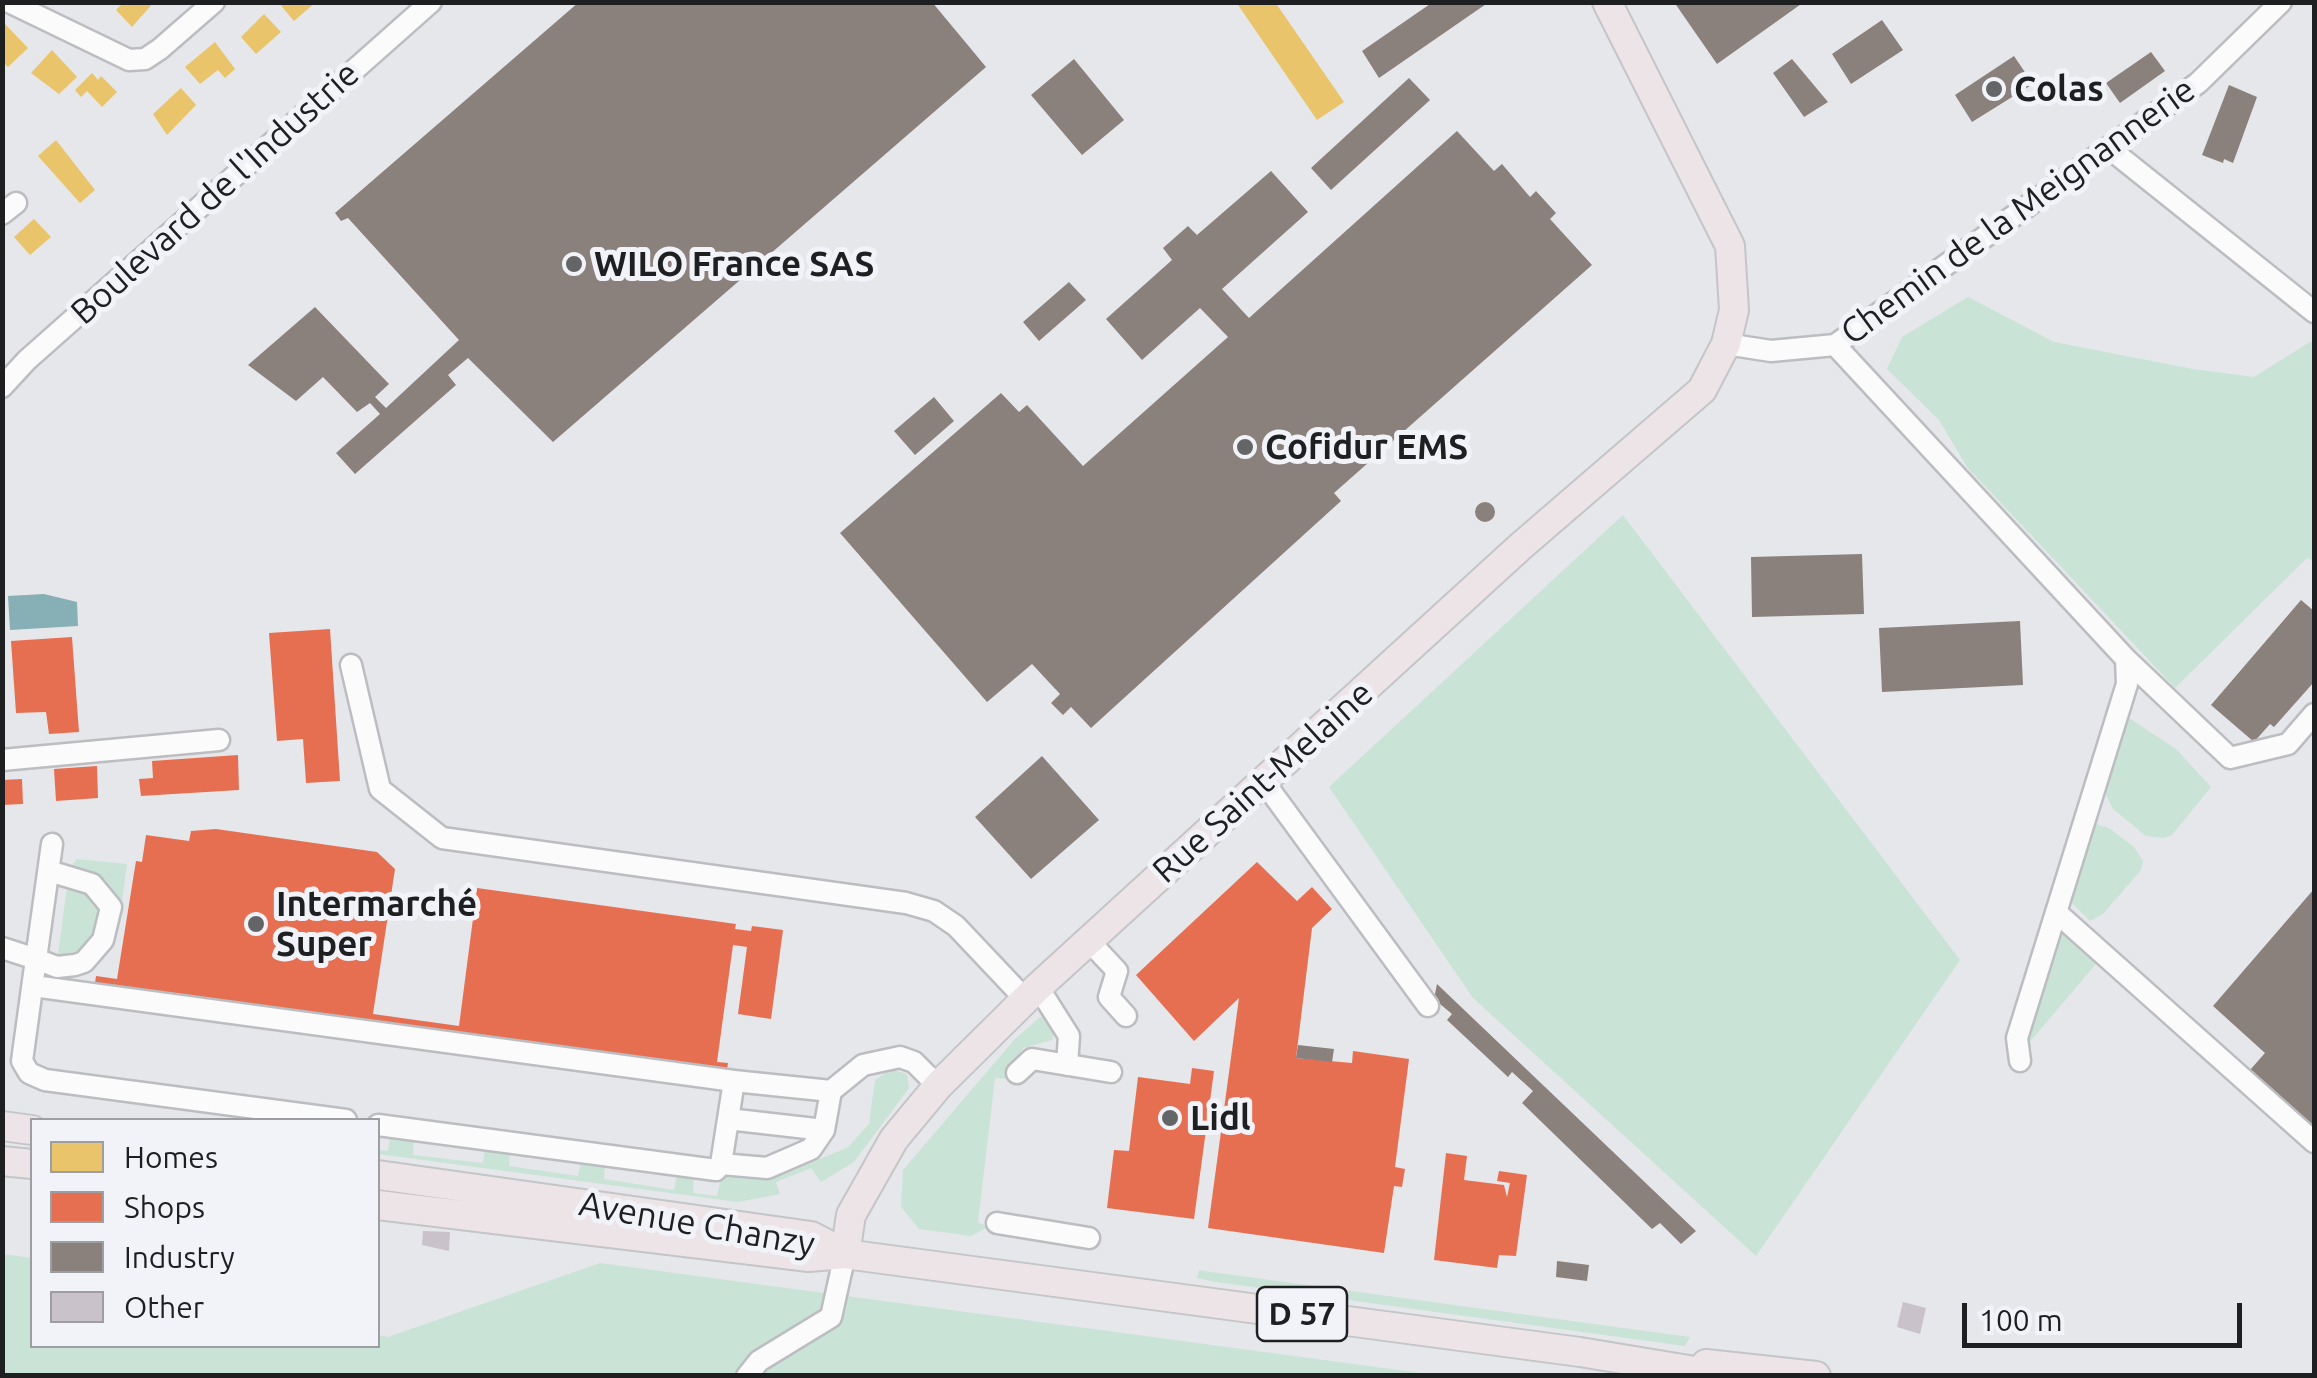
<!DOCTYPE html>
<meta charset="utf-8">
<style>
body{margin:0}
#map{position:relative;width:2317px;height:1378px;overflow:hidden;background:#e5e7ea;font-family:Ubuntu,sans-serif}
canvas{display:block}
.frame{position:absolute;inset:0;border:5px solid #1e1f21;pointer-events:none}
.legend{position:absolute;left:30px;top:1118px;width:350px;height:230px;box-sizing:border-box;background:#f2f3f8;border:2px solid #9d9ea2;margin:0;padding:12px 18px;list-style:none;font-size:30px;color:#1e1f21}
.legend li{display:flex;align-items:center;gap:20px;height:50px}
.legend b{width:50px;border:2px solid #9d9ea2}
.scale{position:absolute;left:1962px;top:1303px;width:280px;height:45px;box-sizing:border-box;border:5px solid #1e1f21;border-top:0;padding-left:12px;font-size:30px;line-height:35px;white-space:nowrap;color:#1e1f21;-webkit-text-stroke:8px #f2f3f8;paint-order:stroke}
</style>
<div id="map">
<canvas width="2317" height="1378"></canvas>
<div class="frame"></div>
<ul class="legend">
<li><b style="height:28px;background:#e9c46a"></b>Homes</li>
<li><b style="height:28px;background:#e76f51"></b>Shops</li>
<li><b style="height:28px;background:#8a817c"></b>Industry</li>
<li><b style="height:28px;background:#c9c2ca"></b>Other</li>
</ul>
<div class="scale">100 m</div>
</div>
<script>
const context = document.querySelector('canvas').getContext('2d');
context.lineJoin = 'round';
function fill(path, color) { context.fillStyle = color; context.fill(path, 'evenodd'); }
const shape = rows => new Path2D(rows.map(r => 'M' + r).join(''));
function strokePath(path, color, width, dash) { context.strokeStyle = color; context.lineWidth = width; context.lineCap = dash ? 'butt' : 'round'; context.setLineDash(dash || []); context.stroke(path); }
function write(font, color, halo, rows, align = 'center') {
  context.font = font + ' Ubuntu,sans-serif'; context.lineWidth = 10; context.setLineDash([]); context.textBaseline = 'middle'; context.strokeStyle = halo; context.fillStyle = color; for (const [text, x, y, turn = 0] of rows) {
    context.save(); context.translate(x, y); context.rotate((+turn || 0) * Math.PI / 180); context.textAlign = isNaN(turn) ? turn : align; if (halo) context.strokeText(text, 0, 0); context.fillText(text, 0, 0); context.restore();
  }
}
const green = shape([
 [1968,297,2054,342,2193,369,2254,377,2310,342,2314,344,2314,561,2307,558,2175,688,1967,467,1939,420,1887,369,1902,337],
 [1623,515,1960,960,1756,1256,1473,998,1329,787],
 [2129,718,2176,749,2211,787,2172,835,2164,838,2146,836,2113,809,2106,795,2124,720],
 [2095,824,2109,828,2134,847,2143,861,2141,870,2104,913,2090,921,2070,901,2088,831],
 [77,859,127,864,121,909,69,869],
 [73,879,97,902,97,923,82,957,57,962,68,880],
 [2067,932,2096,961,2095,965,2023,1050,2057,935],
 [1040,1017,1048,1019,1054,1031,1052,1040,1023,1048,1008,1079,995,1078,978,1222,988,1227,971,1236,919,1229,901,1207,903,1170,1014,1040],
 [891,1069,907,1074,909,1088,854,1162,821,1182,811,1168,776,1182,780,1194,738,1202,378,1154,378,1150,388,1151,390,1137,414,1140,413,1155,483,1163,485,1148,510,1152,509,1166,578,1176,581,1162,605,1165,604,1179,674,1190,677,1175,694,1177,693,1193,717,1196,721,1177,767,1180,847,1148,869,1124,875,1080],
 [2,1254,32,1258,32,1346,378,1346,378,1335,388,1337,600,1263,1436,1375,3,1375],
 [1199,1270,1204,1271,1690,1337,1685,1346,1216,1282,1197,1278]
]);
const water = shape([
 [44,594,77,602,78,626,10,630,8,596]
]);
const homes = shape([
 [124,2,154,2,132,27,116,10],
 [278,2,316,2,294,21],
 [1236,2,1275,2,1344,102,1317,120],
 [264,14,281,32,256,54,241,37],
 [5,24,28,48,8,67,2,61],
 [215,42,235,69,225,78,218,70,200,84,185,67],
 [52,50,77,77,59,94,31,73],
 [92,73,98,80,101,76,117,92,102,107,87,91,81,97,75,90],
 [181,88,196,105,167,135,153,114],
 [56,140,95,190,80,203,38,156],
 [34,219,51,237,30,255,14,237]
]);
const shops = shape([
 [330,629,340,781,306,783,303,739,277,741,269,633],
 [72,637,79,732,49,734,46,712,16,713,11,641],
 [238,755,239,790,141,796,139,779,153,778,152,761],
 [97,766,98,798,56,801,54,769],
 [22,779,23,804,2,805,2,780],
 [216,829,377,852,395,869,373,1014,459,1026,477,888,736,924,735,929,751,931,752,926,783,930,771,1019,738,1014,747,947,733,945,717,1062,728,1063,725,1084,93,997,96,976,117,979,136,861,142,862,146,835,189,841,191,831],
 [1257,862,1297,901,1312,887,1332,909,1312,928,1296,1058,1352,1063,1353,1051,1409,1059,1395,1167,1405,1169,1402,1187,1394,1186,1384,1253,1208,1228,1239,998,1194,1041,1136,975],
 [1192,1068,1214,1071,1194,1219,1107,1208,1114,1150,1129,1151,1138,1077,1190,1084],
 [1446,1153,1467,1156,1464,1180,1504,1185,1507,1197,1510,1183,1497,1181,1499,1171,1527,1175,1516,1256,1499,1255,1497,1268,1434,1260]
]);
const industry = shape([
 [579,2,932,2,986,67,553,442,468,358,448,375,456,385,355,474,336,453,380,414,370,403,357,412,323,377,296,401,248,365,315,307,389,384,375,397,386,408,459,340,348,218,341,221,335,213],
 [1433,2,1489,2,1379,78,1362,51],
 [1674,2,1804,2,1717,64],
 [1882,20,1903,50,1851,84,1832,54],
 [2151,52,2165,71,2120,103,2106,83],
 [2014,56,2033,84,1972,122,1955,95],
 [1074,59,1124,120,1082,155,1031,95],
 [1792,59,1828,102,1804,117,1773,73],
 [1409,78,1430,100,1331,190,1311,168],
 [2229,85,2257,97,2233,163,2224,159,2223,163,2202,155],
 [1457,131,1494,171,1502,164,1530,197,1536,191,1556,213,1550,219,1592,265,1334,493,1341,501,1091,728,1071,707,1063,715,1051,703,1060,694,1032,664,987,702,840,533,1001,393,1019,412,1027,405,1083,466,1228,337,1200,308,1142,360,1106,319,1172,260,1163,248,1188,226,1197,235,1271,171,1308,212,1222,289,1249,318],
 [1069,282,1086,300,1039,341,1023,322],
 [934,397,954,421,915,455,894,431],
 '1475 512a10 10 0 1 1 20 0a10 10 0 1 1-20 0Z',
 [1862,554,1864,614,1752,617,1751,557],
 [2301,600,2314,611,2314,682,2274,727,2270,724,2254,742,2211,705],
 [2020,621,2023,685,1882,692,1879,628],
 [1042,756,1099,820,1031,879,975,817],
 [2314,889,2314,1128,2250,1070,2265,1053,2213,1006],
 [1437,984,1696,1231,1681,1244,1660,1223,1652,1229,1522,1103,1533,1091,1512,1072,1508,1077,1447,1020,1452,1014,1434,999],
 [1298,1045,1334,1049,1332,1062,1296,1058],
 [1557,1261,1589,1265,1587,1281,1556,1277]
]);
const building = shape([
 [423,1231,450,1232,449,1251,422,1245],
 [1903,1302,1926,1308,1920,1334,1897,1327]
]);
const minor = shape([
 [9,2,129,60,145,59,160,49,214,2],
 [2110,149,2314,312],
 [2,214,16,203],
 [1726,344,1771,351,1835,345,2198,83,2281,2],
 [1835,345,2126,659,2230,758,2288,744,2314,714],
 [2,387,27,360,431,2],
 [351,665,380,789,442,838,906,903,934,911,956,926,1025,999],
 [2,760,219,740],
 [1264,782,1428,1006],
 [49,871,92,884,111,907,103,940,84,962,75,965,57,967,36,959,52,844],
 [2056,912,2314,1142],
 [1088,940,1117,971,1109,997,1126,1016],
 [2,948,36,959,22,1061,29,1073,45,1080,346,1120],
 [33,986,734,1081],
 [1038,987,1069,1036,1067,1065],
 [2020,1061,2017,1038,2127,684,2126,659],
 [1017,1073,1032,1059,1111,1072],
 [728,1119,824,1130],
 [378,1125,716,1170,721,1164,767,1168,811,1149,824,1130,831,1091],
 [721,1164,734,1081,831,1091,863,1065,900,1057,914,1062,938,1086],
 [997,1223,1089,1238],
 [747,1376,759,1361,831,1317,845,1254]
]);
const major = shape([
 [2,1126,32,1130],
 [2,1161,32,1164],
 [378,1175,811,1236,844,1253],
 [378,1205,809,1257,845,1254,1580,1352,1725,1376],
 [845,1254,851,1215,894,1139,938,1086,1038,987,1521,546,1702,390,1726,344,1734,310,1730,246,1607,2],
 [1706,1364,1816,1376]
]);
const markers = [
 [1994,89,10,"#646567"],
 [574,264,10,"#646567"],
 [1245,447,10,"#646567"],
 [256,924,10,"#646567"],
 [1170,1118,10,"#646567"]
];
const shields = [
 [1302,1314,90]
];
const shieldNames = [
 ["D 57",1302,1314]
];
const poiNames = [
 ["Colas",2014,89],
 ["WILO France SAS",594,264],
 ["Cofidur EMS",1265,447],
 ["Intermarché",276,904],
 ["Super",276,944],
 ["Lidl",1190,1118]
];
const streetNames = [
 ["Boulevard de l'Industrie",215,193,-42],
 ["Chemin de la Meignannerie",2018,211,-36],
 ["Rue Saint-Melaine",1263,782,-42],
 ["Avenue Chanzy",697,1224,10]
];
fill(green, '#cae3d7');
fill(water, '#86afb6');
fill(homes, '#e9c46a');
fill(shops, '#e76f51');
fill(industry, '#8a817c');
fill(building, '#c9c2ca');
strokePath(minor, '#bcbdc0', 25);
strokePath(major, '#c4c5c7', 32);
strokePath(minor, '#fbfbfc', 20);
strokePath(major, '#ede4e7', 28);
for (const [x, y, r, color] of markers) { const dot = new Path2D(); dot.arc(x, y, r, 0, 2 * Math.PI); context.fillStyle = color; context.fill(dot); strokePath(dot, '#f2f3f8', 4); }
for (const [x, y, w] of shields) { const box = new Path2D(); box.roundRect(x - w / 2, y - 27, w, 54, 8); context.fillStyle = '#f2f3f8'; context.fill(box); strokePath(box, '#1e1f21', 2.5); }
write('bold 32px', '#1e1f21', null, shieldNames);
write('bold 35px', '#1e1f21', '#f2f3f8', poiNames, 'left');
write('35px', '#1e1f21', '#f2f3f8', streetNames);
</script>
